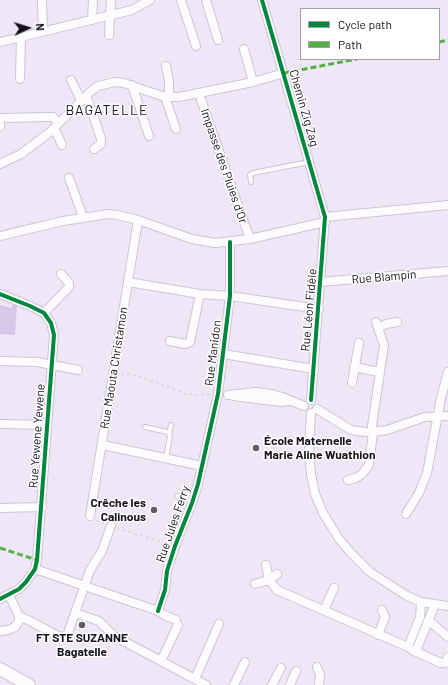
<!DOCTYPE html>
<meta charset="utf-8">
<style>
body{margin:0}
#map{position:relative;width:448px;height:685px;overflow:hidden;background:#efe6f8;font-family:Barlow,sans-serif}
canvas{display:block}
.legend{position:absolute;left:300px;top:8px;width:140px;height:52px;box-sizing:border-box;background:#fff;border:1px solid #a29fa4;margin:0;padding:5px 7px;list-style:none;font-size:12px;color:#16101b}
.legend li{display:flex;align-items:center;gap:8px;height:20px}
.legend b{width:20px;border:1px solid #a29fa4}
.north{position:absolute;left:8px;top:8px;width:40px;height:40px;-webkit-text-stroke:3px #fff;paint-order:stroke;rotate:86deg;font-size:11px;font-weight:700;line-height:16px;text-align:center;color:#16101b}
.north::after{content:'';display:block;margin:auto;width:14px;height:18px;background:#16101b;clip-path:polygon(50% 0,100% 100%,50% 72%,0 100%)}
</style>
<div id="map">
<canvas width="448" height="685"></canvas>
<ul class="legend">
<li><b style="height:5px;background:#00873e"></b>Cycle path</li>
<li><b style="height:5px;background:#55b145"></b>Path</li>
</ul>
<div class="north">N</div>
</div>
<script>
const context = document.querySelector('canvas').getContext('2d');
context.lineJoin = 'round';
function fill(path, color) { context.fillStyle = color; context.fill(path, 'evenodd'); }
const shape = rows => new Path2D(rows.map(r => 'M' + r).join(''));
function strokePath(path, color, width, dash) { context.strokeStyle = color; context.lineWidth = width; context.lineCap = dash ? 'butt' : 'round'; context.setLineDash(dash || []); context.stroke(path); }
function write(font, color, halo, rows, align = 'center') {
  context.font = font + ' Barlow,sans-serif'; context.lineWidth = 3; context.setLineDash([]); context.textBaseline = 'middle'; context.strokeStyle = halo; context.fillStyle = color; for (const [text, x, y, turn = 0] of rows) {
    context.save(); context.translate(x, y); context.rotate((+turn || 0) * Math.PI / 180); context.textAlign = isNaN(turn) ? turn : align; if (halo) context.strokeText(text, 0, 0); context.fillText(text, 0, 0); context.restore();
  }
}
const green = shape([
 [13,304,17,305,15,335,0,334,0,305,12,308]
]);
const path = shape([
 [121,375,129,374,142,377,186,394,197,395,212,394],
 [96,521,104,523],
 [117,528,169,544]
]);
const lane = shape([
 [251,182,250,175,253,173,309,162],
 [145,427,168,432,170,436,166,458],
 [169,434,171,425],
 [177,496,193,501]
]);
const street = shape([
 [42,0,43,31],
 [181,0,196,46],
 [206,0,218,40],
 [262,0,325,217,311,400],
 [92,20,93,0],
 [109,35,111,0],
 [0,42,132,10,150,0],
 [244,49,253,82],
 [166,66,169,81,169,97],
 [20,79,21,37],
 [71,80,81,100],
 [132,85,149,136],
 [199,94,250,239],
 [86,96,93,114,101,139,101,144,94,149],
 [165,97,176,129],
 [0,127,0,121,2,118,48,117,53,117,59,123],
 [54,128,62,145],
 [0,164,21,154,37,142,50,132,90,92,98,86,115,82,124,83,165,97,179,97,253,82,284,73],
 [69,178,83,217],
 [325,217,448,205],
 [0,236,63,221,108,214,117,215,138,220,192,239,215,243,250,239,325,222],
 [128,282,200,294,230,296,319,309],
 [321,282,448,271],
 [0,294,30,306,44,313,51,323,54,335,37,560,35,569,26,582,19,589,0,599],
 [44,313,69,287,69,283,61,274],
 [378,328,386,324,397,322],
 [170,341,185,344,190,342,200,294],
 [223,354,314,369],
 [0,361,37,362,78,370],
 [354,367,379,372],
 [352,383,359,343],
 [228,395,255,392,272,394,282,397,304,406],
 [233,396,281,402,290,401],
 [317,409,351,430,365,432,373,432,387,430,425,417,448,416],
 [311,413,309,452,311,474,315,494,323,513,339,539,351,553,370,572,407,596,421,602,448,606],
 [0,424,47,425],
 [103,445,202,466],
 [348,480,356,478,362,474,369,465,373,432,372,426,384,345,376,322],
 [0,508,42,507],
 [406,514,419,493,427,473,441,398,448,372],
 [90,516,138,220],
 [266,565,269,580,277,590,408,647,420,617,421,602],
 [35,569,158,611,164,615,176,620],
 [255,584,269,580,277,574],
 [9,595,19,616,26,619,58,636,63,637,67,636,90,570,102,551,111,526],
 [324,610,334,588],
 [158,611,165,590,167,571,175,546,192,503,198,484,218,394,230,296,230,242],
 [75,613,99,621,114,636,206,685],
 [428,620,448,637],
 [0,631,8,630,15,627,19,621,19,616],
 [378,635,385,617,382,610],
 [412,650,441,663,445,663,448,657],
 [416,651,435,604],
 [161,661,178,625],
 [317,667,320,675,319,685],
 [195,679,219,624],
 [234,685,245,662],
 [272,685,281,668],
 [290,685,296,671]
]);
const secondary = shape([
 [0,669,29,685]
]);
const quiet = shape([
 [439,42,448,40],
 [284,73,357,59],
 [0,548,37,560]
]);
const cycleway = shape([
 [262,0,325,217,311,400],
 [0,294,30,306,44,313,51,323,54,335,37,560,35,569,26,582,19,589,0,599],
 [158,611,165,590,167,571,175,546,192,503,198,484,218,394,230,296,230,242]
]);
const markers = [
 [256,448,4,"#625b68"],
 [154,510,4,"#625b68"],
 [82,625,4,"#625b68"]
];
const streetNames = [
 ["Chemin Zig Zag",304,108,74],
 ["Impasse des Pluies d'Or",224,166,71],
 ["Rue Blampin",384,277,-5],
 ["Rue Léon Fidèle",309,310,-85],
 ["Rue Manidon",213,353,-83],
 ["Rue Maouta Christamon",114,368,-81],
 ["Rue Yewene Yewene",37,436,-86],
 ["Rue Jules Ferry",173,524,-71]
];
const poiNames = [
 ["École Maternelle",264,441],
 ["Marie Aline Wuathion",264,455],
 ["Crêche les",146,503,"right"],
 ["Calinous",146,517,"right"],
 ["FT STE SUZANNE",82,638,"center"],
 ["Bagatelle",82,652,"center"]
];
const quarterNames = [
 ["BAGATELLE",107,110]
];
fill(green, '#d7c7e8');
strokePath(lane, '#ccc6d3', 6);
strokePath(street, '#ccc6d3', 10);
strokePath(secondary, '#ccc6d3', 14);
strokePath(path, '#dad7dd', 1.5, [3, 3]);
strokePath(lane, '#fdfbfe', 4);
strokePath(street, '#fdfbfe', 8);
strokePath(secondary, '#fdfbfe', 12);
strokePath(quiet, '#55b145', 3, [6, 3]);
strokePath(cycleway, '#00873e', 4);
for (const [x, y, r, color] of markers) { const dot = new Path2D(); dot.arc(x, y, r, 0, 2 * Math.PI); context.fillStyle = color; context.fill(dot); strokePath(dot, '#fff', 1.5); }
write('12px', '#16101b', '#fff', streetNames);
write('bold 12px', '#16101b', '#fff', poiNames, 'left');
context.letterSpacing = '1px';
write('14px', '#16101b', '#fff', quarterNames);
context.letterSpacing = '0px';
</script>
